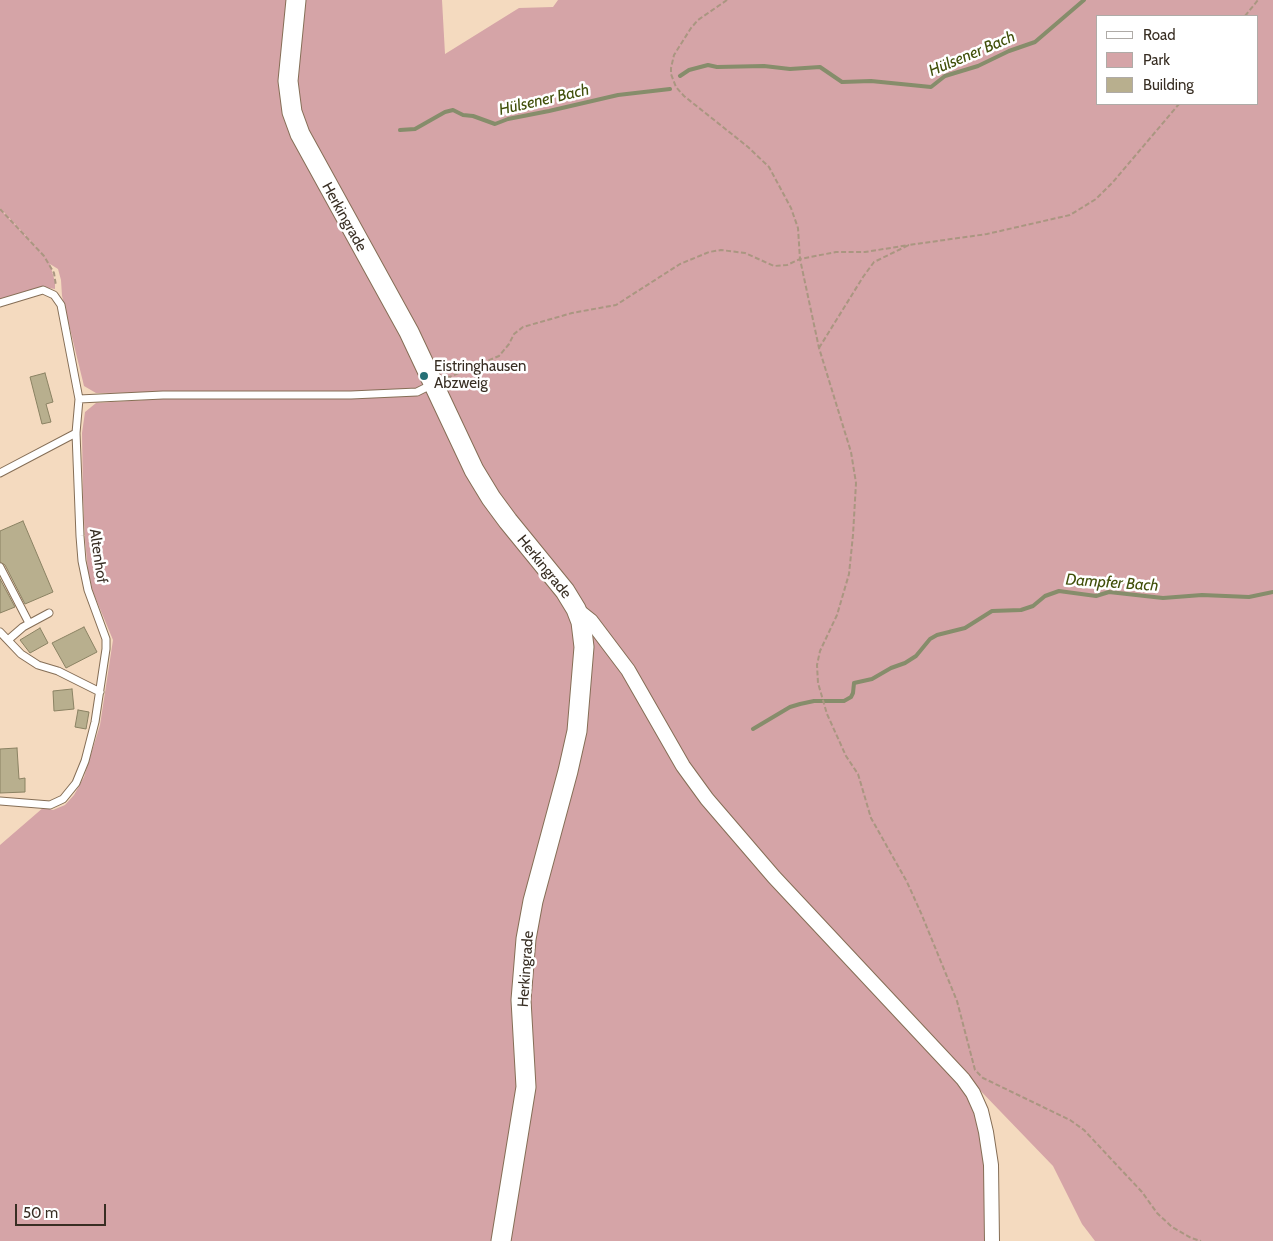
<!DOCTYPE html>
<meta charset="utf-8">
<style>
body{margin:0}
#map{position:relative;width:1273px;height:1241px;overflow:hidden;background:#f4dabf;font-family:Cabin,sans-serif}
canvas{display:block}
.legend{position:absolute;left:1096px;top:15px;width:162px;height:90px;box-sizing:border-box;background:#fff;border:1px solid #afaba7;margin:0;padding:6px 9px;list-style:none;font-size:15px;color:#382e23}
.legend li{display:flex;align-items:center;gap:10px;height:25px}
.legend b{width:25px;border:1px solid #afaba7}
.scale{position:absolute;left:15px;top:1204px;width:91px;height:22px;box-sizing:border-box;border:2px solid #382e23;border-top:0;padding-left:6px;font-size:15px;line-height:18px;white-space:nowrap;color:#382e23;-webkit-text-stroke:4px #fff;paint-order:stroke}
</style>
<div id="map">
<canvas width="1273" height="1241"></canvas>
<ul class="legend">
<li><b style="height:6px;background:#fff"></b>Road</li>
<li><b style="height:14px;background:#d5a4a7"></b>Park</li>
<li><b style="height:14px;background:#b8af8e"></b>Building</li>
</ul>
<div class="scale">50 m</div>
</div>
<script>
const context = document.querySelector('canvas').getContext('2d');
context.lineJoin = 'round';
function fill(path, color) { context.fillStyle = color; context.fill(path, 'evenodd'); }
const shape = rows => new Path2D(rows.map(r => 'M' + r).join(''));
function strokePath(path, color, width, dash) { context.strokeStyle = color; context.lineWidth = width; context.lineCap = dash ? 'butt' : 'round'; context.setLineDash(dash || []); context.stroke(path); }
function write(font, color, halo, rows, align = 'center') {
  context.font = font + ' Cabin,sans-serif'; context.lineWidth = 5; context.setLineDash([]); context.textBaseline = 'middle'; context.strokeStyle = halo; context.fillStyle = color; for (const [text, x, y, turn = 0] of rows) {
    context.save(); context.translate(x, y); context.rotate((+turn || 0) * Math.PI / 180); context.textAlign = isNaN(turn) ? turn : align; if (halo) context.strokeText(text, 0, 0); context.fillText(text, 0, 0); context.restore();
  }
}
const green = shape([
 [0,0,290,0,283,81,285,103,292,128,303,152,409,345,421,338,323,163,307,127,300,106,297,85,298,52,304,0,442,0,445,54,519,8,553,7,558,0,1273,0,1273,1241,1095,1241,1082,1224,1053,1166,974,1084,949,1062,772,873,769,873,857,970,963,1081,972,1094,980,1113,984,1131,989,1166,990,1241,503,1241,528,1087,524,1001,528,941,536,902,570,774,579,733,575,728,565,772,530,900,523,939,518,1001,523,1086,510,1170,505,1170,493,1241,0,1241,0,845,44,807,53,810,65,805,74,795,84,777,100,725,113,640,93,592,88,571,85,540,83,497,82,433,85,412,96,403,161,399,369,398,365,391,96,393,84,386,62,296,61,280,58,269,50,264,55,282,55,289,42,287,0,300,0,209,43,254,0,208],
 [1097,16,1257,16,1257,104,1097,104]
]);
const stream = shape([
 [680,76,689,70,708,65,717,67,764,66,790,69,820,67,842,82,871,81,931,87,945,76,978,66,1009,51,1035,42,1084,0],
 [400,130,415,129,445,112,453,110,463,115,473,116,495,124,508,119,549,111,618,95,670,89],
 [753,729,790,707,800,704,814,701,844,701,851,697,853,693,854,683,872,679,891,668,905,663,916,656,930,639,937,635,965,628,992,611,1021,610,1033,606,1045,596,1059,591,1096,596,1109,592,1163,598,1202,595,1249,597,1273,592]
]);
const building = shape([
 [45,373,53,402,46,404,51,422,42,424,30,377,45,373],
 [23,521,53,592,25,604,5,565,0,562,0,531,23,521],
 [0,579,15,607,0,613,0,579],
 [84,627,97,652,66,668,52,643,84,627],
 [40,628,48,643,30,653,20,640,40,628],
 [72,689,74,709,54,711,53,691,72,689],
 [78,710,89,712,86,729,75,727,78,710],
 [17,748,19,779,25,778,25,792,0,793,0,749,17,748]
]);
const path = shape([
 [727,0,698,20,691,28,674,55,671,68,671,74,676,87,684,96,748,147,769,167,791,208,798,228,800,259,819,348,851,452,856,483,853,535,849,574,837,615,820,651,817,665,818,683,827,714,846,756,858,774,871,818,907,882,921,913,957,1001,975,1070,983,1078,1070,1120,1084,1130,1142,1192,1157,1213,1172,1227,1191,1238,1201,1241],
 [1245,16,1258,0],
 [0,209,44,256,54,273,56,286],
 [819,348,863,277,874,262,909,245,987,234,1070,215,1096,199,1113,182,1179,104],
 [447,378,499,356,509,344,514,334,523,327,572,313,616,305,680,264,709,252,721,250,745,253,774,266,787,265,800,259,836,252,865,252,909,245]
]);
const service = shape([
 [0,303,43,290,54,295,61,305,79,399,76,433,80,536,82,561,88,590,106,639,106,649,95,722,85,761,76,783,63,799,50,805,0,801],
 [79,399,163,395,351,395,417,392,431,385],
 [0,473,76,433],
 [0,567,29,623],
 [0,632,21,654,38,665,58,671,100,692],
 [8,640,23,627,49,613]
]);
const minor = shape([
 [576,609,591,621,628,670,683,766,707,799,774,877,963,1079,973,1093,981,1111,986,1132,991,1165,992,1241]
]);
const secondary = shape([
 [296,0,288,81,292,112,300,134,409,332,474,470,491,498,508,521,565,591,576,609,581,622,584,647,577,731,568,771,533,901,526,939,521,1000,526,1087,501,1241]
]);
const markers = [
 [424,376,5,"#267076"]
];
const streetNames = [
 ["Herkingrade",344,217,61],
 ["Altenhof",98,556,82],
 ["Herkingrade",544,567,51],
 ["Herkingrade",526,969,-86]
];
const poiNames = [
 ["Eistringhausen",434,367],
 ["Abzweig",434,384]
];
const waterNames = [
 ["Hülsener Bach",972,54,-23],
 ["Hülsener Bach",544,100,-13],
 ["Dampfer Bach",1112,583,4]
];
fill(green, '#d5a4a7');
strokePath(stream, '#868d6b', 4);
fill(building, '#b8af8e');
strokePath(building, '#8a8263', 1);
strokePath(service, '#856e56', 9);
strokePath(minor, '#856e56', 16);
strokePath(secondary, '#856e56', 21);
strokePath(path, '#aa9681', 2, [5, 2.5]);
strokePath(service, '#fff', 7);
strokePath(minor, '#fff', 14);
strokePath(secondary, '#fff', 19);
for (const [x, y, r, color] of markers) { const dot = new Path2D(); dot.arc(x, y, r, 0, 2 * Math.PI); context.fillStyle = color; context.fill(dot); strokePath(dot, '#fff', 2); }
write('15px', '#382e23', '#fff', streetNames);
write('15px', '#382e23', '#fff', poiNames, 'left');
write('italic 16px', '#404f09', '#fff', waterNames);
</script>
